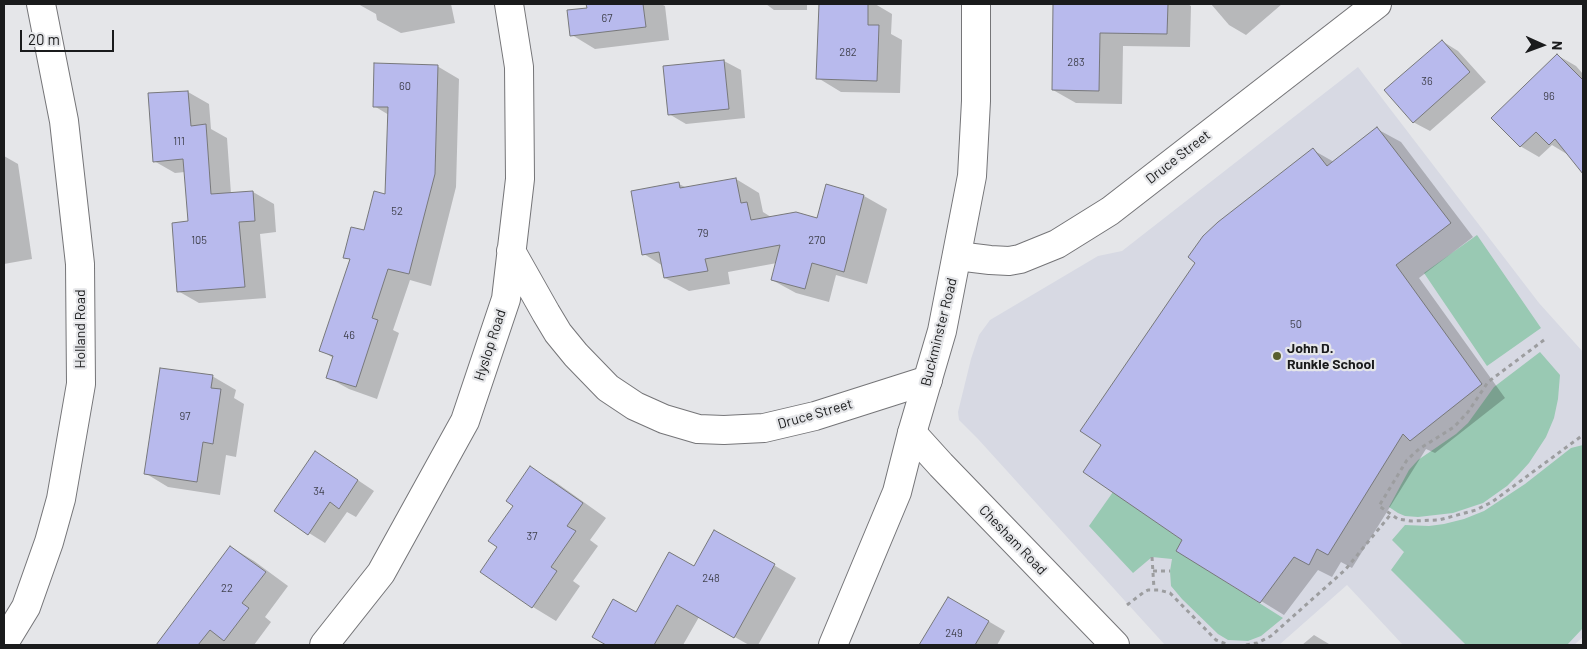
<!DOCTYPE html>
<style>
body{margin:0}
#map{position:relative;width:1587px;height:649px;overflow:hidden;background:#e5e6e9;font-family:Barlow,sans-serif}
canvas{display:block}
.frame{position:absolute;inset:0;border:5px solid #1a1b1c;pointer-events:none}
.north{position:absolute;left:1517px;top:20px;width:50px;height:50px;-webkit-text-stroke:4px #e5e6e9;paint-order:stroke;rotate:92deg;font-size:14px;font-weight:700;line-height:20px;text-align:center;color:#1a1b1c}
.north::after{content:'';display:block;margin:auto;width:18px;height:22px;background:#1a1b1c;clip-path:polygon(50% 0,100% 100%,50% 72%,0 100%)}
.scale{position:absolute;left:20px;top:30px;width:94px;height:22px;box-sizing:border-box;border:2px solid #1a1b1c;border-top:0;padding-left:6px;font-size:15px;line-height:18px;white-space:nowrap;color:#1a1b1c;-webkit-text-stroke:4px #e5e6e9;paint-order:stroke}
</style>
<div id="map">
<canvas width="1587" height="649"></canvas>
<div class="frame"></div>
<div class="north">N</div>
<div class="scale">20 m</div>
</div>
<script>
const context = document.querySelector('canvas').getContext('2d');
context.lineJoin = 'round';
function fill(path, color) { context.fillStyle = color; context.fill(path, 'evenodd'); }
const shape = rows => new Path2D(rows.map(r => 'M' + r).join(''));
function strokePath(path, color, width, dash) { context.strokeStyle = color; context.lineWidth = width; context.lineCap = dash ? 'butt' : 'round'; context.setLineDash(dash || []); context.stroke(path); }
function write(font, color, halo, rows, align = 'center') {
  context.font = font + ' Barlow,sans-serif'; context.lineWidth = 4.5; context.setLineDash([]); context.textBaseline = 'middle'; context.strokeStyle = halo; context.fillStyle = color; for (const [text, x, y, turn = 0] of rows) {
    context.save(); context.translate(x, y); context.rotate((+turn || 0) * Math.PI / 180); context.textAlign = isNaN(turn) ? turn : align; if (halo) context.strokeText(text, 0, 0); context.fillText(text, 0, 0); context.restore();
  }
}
const built = shape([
 [1358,67,1539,303,1583,352,1583,637,1574,645,1403,645,1347,585,1279,645,1165,645,978,439,959,420,958,412,971,359,979,335,990,320,1098,256,1122,251]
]);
const green = shape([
 [1477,235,1541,328,1487,366,1424,273],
 [1540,352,1560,375,1558,399,1554,418,1546,437,1529,463,1519,474,1507,486,1483,503,1453,513,1418,517,1405,516,1398,513,1389,507,1409,470,1418,460,1456,434,1468,423,1494,387],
 [1583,445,1583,628,1567,645,1466,645,1391,570,1404,552,1392,540,1405,525,1429,526,1444,524,1464,519,1484,511,1525,484,1571,448],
 [1113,492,1182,540,1177,551,1283,618,1261,636,1248,641,1228,640,1218,634,1182,599,1171,586,1170,571,1172,559,1152,557,1133,573,1089,526]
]);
const shadow = shape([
 [358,4,451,4,455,23,401,33,377,20,376,14],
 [587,4,661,4,665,6,669,40,595,49,572,35,588,9],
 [766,4,807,4,807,10,774,10],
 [820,4,875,4,892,14,891,34,902,40,900,93,841,92,818,78],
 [1054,4,1188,4,1191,6,1190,47,1123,46,1122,104,1076,103,1053,90],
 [1211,4,1282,4,1246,35,1229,25],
 [1442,41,1458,51,1486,82,1430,131,1413,122],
 [1557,55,1576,66,1583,74,1583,172,1570,156,1552,145,1539,157,1520,146],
 [724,61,741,70,745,118,686,124,669,114],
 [437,66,459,79,456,187,431,286,410,280,393,330,399,333,377,399,349,389,327,377,333,358,321,350,351,260,345,257,365,231,386,196,389,115,374,106],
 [188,92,209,104,211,129,227,138,231,194,253,192,274,204,276,232,260,234,266,298,199,303,178,291,190,222,185,172,175,173,154,161],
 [1377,129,1401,142,1473,237,1419,278,1505,398,1435,453,1426,449,1352,568,1341,562,1332,577,1318,570,1284,615,1178,550,1184,540,1313,150,1334,162],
 [4,156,18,164,32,259,4,264],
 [736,179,759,193,763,212,771,217,818,220,827,186,864,196,887,209,867,284,836,275,829,302,796,293,772,280,777,263,728,272,730,284,689,291,665,278,663,266,644,254,679,184,687,188],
 [212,376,236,390,234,398,244,404,236,457,226,455,220,495,168,487,145,473],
 [316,452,374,491,356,517,347,512,325,543,309,533],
 [530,468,554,481,606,518,590,540,598,546,573,581,580,586,556,621,533,607,482,572,499,547],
 [715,531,796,578,758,645,749,645,699,617,683,645,608,645,593,637,636,614,695,568],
 [231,547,254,561,288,586,265,617,271,622,254,645,173,645,163,638],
 [949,598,1005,631,997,645,921,645],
 [1314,635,1329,644,1331,645,1302,645]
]);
const building = shape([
 [586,4,643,4,646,27,570,36,567,10,587,8,586,4],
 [819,4,868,4,868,25,879,25,877,81,816,79,819,4],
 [1053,4,1168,4,1167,34,1100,33,1099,91,1052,90,1053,4],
 [1442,40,1470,72,1413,123,1384,90,1442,40],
 [1557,54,1583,80,1583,174,1555,139,1549,145,1536,132,1520,147,1491,118,1557,54],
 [724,60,729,109,668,115,663,66,724,60],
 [374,63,438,65,435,174,409,274,388,269,372,318,378,320,356,387,326,378,333,356,319,351,350,259,343,258,351,227,364,230,374,191,385,194,388,107,373,107,374,63],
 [188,91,191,126,206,124,211,194,253,191,255,221,239,222,245,287,177,292,172,223,188,221,183,159,153,162,148,93,188,91],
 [1377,127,1451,223,1396,265,1482,384,1410,441,1403,434,1328,555,1317,549,1309,565,1294,557,1260,603,1176,551,1182,540,1083,472,1101,445,1080,431,1195,263,1188,257,1203,236,1218,222,1313,148,1327,166,1377,127],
 [736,178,741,203,747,202,751,220,796,212,817,218,826,184,864,195,844,272,812,263,805,289,771,280,780,245,705,259,708,271,664,278,659,252,642,255,631,191,679,182,680,188,736,178],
 [160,368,213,375,211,388,221,389,213,444,203,442,197,482,144,474,160,368],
 [315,451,358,480,339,509,330,502,308,535,274,511,315,451],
 [530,466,583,503,567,526,576,531,551,567,557,571,532,608,480,572,497,547,488,541,513,506,506,501,530,466],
 [714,530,775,564,734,638,677,605,654,645,606,645,592,637,613,599,636,612,669,552,694,566,714,530],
 [230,546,266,572,242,603,249,608,224,641,210,630,198,645,156,645,230,546],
 [948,597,989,621,975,645,919,645,948,597]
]);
const path = shape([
 [1544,340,1488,382,1468,412,1454,427,1419,449,1407,460,1379,506,1398,519,1411,521,1439,520,1476,510,1492,502,1583,435],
 [1152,557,1154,589],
 [1153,571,1170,571],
 [1127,605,1144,592,1148,590,1159,590,1170,593,1216,640,1229,645],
 [1246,645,1257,643,1271,636,1345,570,1391,514]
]);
const street = shape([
 [511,251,546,313,558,333,576,355,608,388,635,406,664,419,698,429,724,430,764,428,815,416,928,380],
 [957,256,990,260,1009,261,1020,259,1057,244,1110,211,1377,4],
 [912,433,941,465,1115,645],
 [4,643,26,607,49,542,61,499,81,384,80,264,64,121,41,4],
 [324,645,381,573,465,421,506,299,520,179,519,67,509,4]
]);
const secondary = shape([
 [833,645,897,492,912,433,942,331,972,176,976,101,976,4]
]);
const markers = [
 [1277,356,5,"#595f2d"]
];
const numberNames = [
 ["67",607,18],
 ["282",848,52],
 ["283",1076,62],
 ["36",1427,81],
 ["60",405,86],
 ["96",1549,96],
 ["111",179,141],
 ["52",397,211],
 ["79",703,233],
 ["105",199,240],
 ["270",817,240],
 ["50",1296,324],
 ["46",349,335],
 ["97",185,416],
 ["34",319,491],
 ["37",532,536],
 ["248",711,578],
 ["22",227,588],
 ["249",954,633]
];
const streetNames = [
 ["Druce Street",1178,157,-38],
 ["Holland Road",80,329,-90],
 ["Buckminster Road",939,332,-76],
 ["Hyslop Road",490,345,-72],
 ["Druce Street",815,414,-16],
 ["Chesham Road",1013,540,46]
];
const poiNames = [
 ["John D.",1287,348],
 ["Runkle School",1287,364]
];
fill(built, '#d7d9e3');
fill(green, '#99c9b3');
fill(shadow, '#0003');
fill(building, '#b8baed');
strokePath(building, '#77787a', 1);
strokePath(street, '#757578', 30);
strokePath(secondary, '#757578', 30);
strokePath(path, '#9c9d9f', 3, [4, 4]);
strokePath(street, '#fff', 28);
strokePath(secondary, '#fff', 28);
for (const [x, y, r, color] of markers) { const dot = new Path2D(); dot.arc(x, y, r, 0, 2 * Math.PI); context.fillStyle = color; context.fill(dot); strokePath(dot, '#e5e6e9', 2); }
write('11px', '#424350', null, numberNames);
write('14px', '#1a1b1c', '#e5e6e9', streetNames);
write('bold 14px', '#1a1b1c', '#e5e6e9', poiNames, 'left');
</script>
